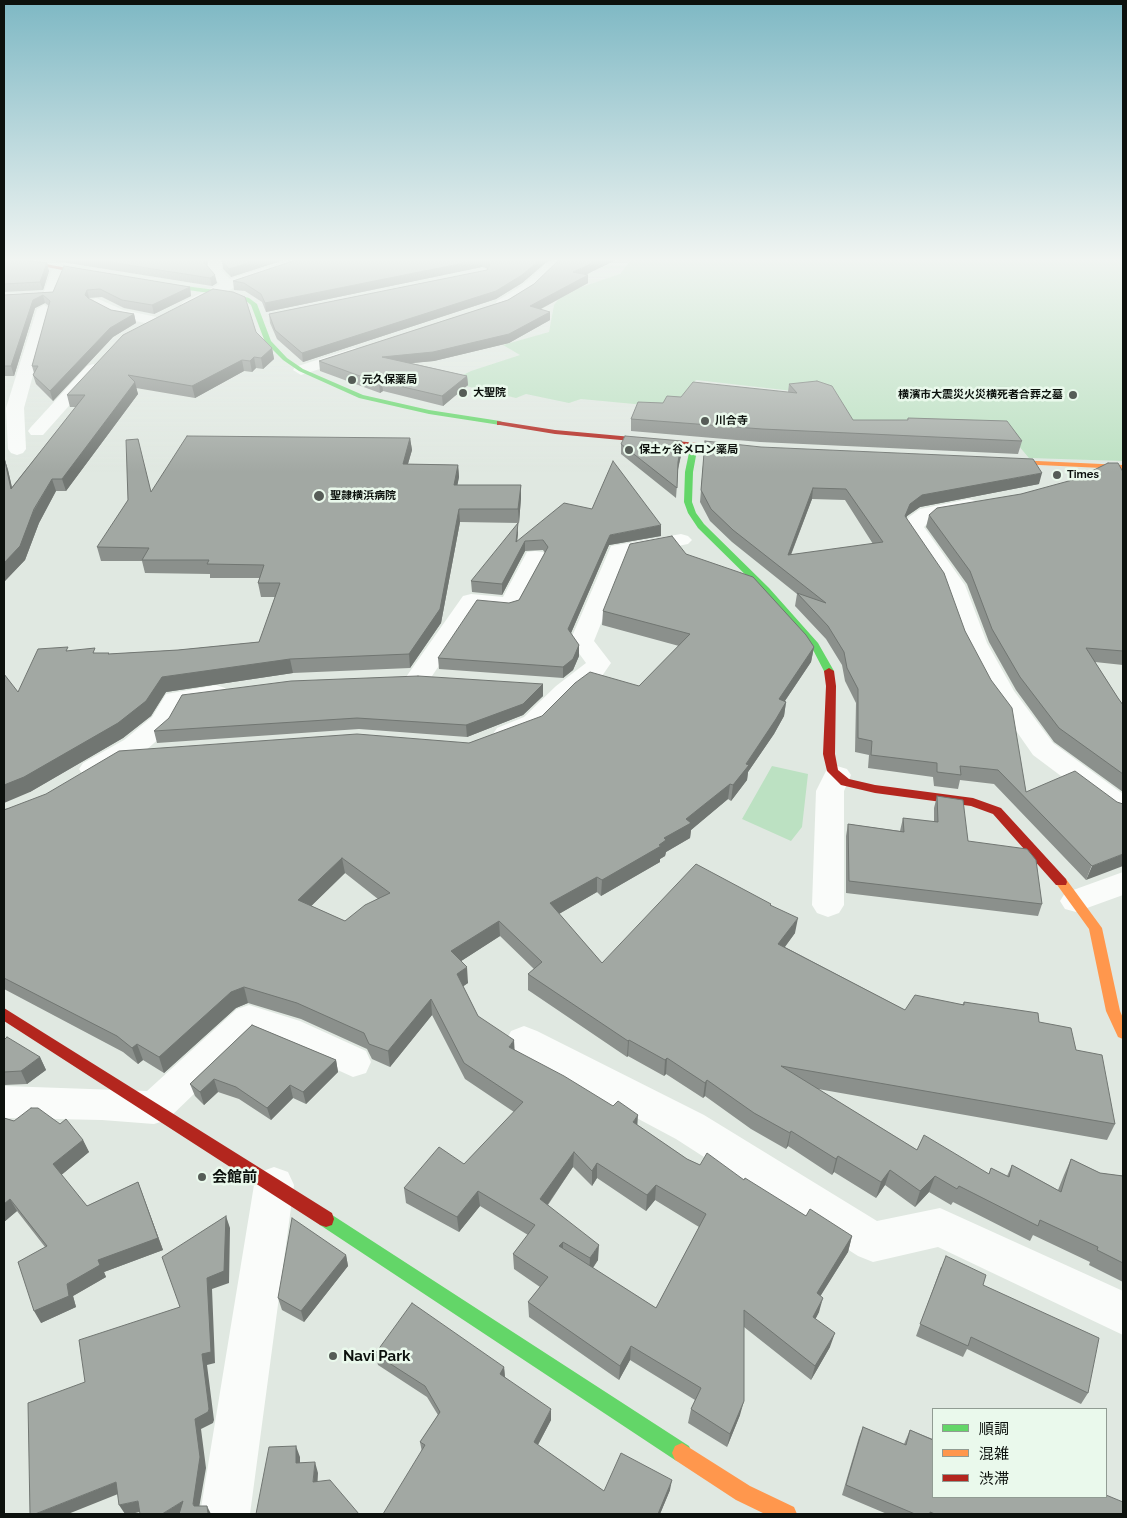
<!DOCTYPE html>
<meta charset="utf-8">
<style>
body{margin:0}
#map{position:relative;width:1127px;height:1518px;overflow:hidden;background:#e0e8e1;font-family:Raleway,"Noto Sans JP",sans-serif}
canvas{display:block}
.frame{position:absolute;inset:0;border:5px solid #0c110d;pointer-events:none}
.legend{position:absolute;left:932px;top:1408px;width:175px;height:90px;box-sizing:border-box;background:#eaf9ec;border:1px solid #919c93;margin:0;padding:6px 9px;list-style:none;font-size:15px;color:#0c110d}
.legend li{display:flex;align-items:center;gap:10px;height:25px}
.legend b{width:25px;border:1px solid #919c93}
</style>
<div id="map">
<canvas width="1127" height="1518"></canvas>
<div class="frame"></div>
<ul class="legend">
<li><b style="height:6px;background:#63d668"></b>順調</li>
<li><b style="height:6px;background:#ff974d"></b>混雑</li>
<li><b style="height:6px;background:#b3261e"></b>渋滞</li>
</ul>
</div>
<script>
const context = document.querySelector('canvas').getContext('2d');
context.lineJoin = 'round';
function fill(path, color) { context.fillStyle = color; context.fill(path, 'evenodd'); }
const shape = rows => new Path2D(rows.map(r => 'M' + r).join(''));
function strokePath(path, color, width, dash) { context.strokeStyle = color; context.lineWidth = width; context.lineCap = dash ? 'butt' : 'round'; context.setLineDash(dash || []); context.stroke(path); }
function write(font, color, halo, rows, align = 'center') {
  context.font = font + ' Raleway,"Noto Sans JP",sans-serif'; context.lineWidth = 5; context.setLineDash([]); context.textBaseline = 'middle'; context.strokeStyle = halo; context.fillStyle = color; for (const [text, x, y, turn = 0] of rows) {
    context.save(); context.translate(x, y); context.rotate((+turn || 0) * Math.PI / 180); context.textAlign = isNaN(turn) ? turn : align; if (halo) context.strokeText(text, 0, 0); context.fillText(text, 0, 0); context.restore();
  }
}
const green = shape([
 [631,260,1123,260,1123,461,1029,458,1006,431,835,429,828,395,696,380,677,408,581,399,569,403,526,394,516,398,449,382,471,371,520,355,503,345,549,332,554,305,561,296,575,289,620,274],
 [772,766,808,774,802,827,791,841,742,819]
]);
const street = shape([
 [210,260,222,260,221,270,230,279,289,260,306,260,305,263,237,286,193,308,183,308,181,305,183,302,220,284,207,271,210,260],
 [551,260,564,260,533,291,507,307,497,307,495,304,497,301,523,285,551,260],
 [60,263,67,267,55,299,4,302,4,294,44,292,53,267,60,263],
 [96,298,123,310,161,318,163,321,156,325,114,317,91,305,89,302,96,298],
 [44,305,51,309,24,408,26,449,23,453,17,455,11,453,8,449,6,408,37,309,44,305],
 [354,348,360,350,362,353,360,356,301,375,293,370,295,367,354,348],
 [93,364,101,369,99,372,43,435,31,435,28,431,31,427,87,366,93,364],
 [969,499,976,501,979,505,976,509,933,518,924,527,965,585,987,643,1014,691,1053,743,1123,794,1123,818,1113,815,1033,755,989,692,963,643,943,585,904,527,909,517,920,509,969,499],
 [681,534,688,536,692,540,688,544,628,556,594,641,611,663,602,676,574,696,542,729,506,742,497,740,493,734,497,728,524,717,556,686,586,663,570,641,611,546,681,534],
 [535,551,543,552,546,557,518,610,510,612,477,609,428,682,419,685,410,682,406,677,463,596,471,594,503,597,527,552,535,551],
 [216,685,225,688,229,693,225,698,184,705,171,728,144,752,103,775,93,778,83,775,79,769,83,763,124,740,152,717,166,694,216,685],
 [837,766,847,769,851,775,844,791,844,905,839,913,828,917,817,913,812,905,816,791,827,769,837,766],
 [1123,872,1123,895,1076,912,1065,909,1060,901,1065,893,1123,872],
 [249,1005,300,1021,366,1051,371,1062,366,1073,353,1077,276,1042,255,1035,167,1120,154,1124,102,1120,4,1118,4,1086,147,1091,237,1009,249,1005],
 [524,1026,537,1031,704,1115,877,1221,940,1208,1123,1291,1123,1335,938,1247,873,1262,858,1256,676,1139,511,1051,506,1041,511,1031,524,1026],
 [274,1167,288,1172,294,1185,250,1514,200,1514,254,1185,260,1172,274,1167]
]);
const fast = shape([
 [153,282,224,291,249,298,257,304,271,341,287,358,303,369,363,395,429,410,500,421,504,423,500,425,429,414,359,398,299,371,283,360,265,342,251,305,245,300,224,295,151,285,153,282],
 [691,443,698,445,693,472,692,502,696,513,704,524,769,588,818,643,834,671,833,673,825,673,811,646,763,592,698,528,688,513,684,502,685,472,691,443],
 [326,1211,689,1446,692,1453,689,1460,682,1463,675,1460,320,1225,318,1219,320,1213,326,1211]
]);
const slow = shape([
 [994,459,1123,465,1123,469,997,463,994,463,994,459],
 [1061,877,1066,879,1102,928,1120,1011,1123,1018,1123,1039,1118,1037,1106,1011,1089,929,1055,882,1056,879,1061,877],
 [682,1443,750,1486,794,1507,797,1514,765,1514,736,1500,675,1460,672,1453,675,1446,682,1443]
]);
const jam = shape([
 [17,260,25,260,104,275,101,277,19,262,17,260],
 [497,421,555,430,742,447,746,449,742,451,555,434,500,425,497,425,497,421],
 [829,668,834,671,836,686,835,754,838,770,849,779,875,785,973,798,1001,808,1066,879,1067,882,1066,885,1056,885,993,814,971,806,875,793,841,785,827,771,823,754,826,686,824,671,829,668],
 [4,1008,332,1213,334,1219,332,1225,326,1227,320,1225,4,1021,4,1008]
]);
const wall = shape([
 [4,260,49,271,43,290,4,292,4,293],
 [48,260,209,260,207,266,217,283,212,286],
 [284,260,231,277,223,269,222,261],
 [296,260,549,260,522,283,496,299,303,362,277,339,270,323,269,314,487,270,488,269,482,267,266,312,262,302,245,291,234,290,233,281],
 [616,260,586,274,588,275,588,283,541,309,550,320,509,343,434,361,411,363,467,376,468,385,443,406,383,391,380,393,320,371,319,361,508,300,534,284],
 [64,266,190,287,191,296,154,314,124,308,102,297,89,298,89,299,111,310,134,314,136,323,113,337,53,401,36,384,33,375,34,373,32,366,49,306,45,303,35,308,14,376,4,376,4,295,53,292],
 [256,332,272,348,274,359,263,369,256,368,252,372,244,371,195,398,136,388,138,394,66,491,56,491,39,523,25,560,4,582,4,457,8,470,12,487,76,407,70,407,67,395],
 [789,384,853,420,907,420,908,418,1022,441,1018,454,760,442,631,431,631,419,663,403,788,392],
 [410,438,412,450,408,464,458,465,459,477,457,485,521,485,521,498,519,523,460,522,441,623,410,668,293,673,166,692,151,716,123,738,30,792,18,692,70,651,109,654,178,650,259,642,275,597,261,597,258,583,260,578,210,578,210,574,145,573,142,561,101,561,97,547,151,492],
 [682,441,682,451,678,470,676,498,621,454,621,444],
 [705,441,1039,484,920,507,907,516,906,518,965,631,1026,792,1117,802,1086,880,994,784,960,780,958,789,934,786,933,777,868,768,869,755,855,752,856,703,845,681,842,665,826,639,795,606,797,594,732,542,710,521,700,502],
 [812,499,845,500,873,544,791,555],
 [1123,472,1123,665,1095,662,1118,698,1123,705,1123,792,1054,742,1016,690,989,642,967,584,926,527,929,515,1021,494],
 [518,533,517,541,661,536,609,545,571,633,579,656,573,670,563,678,439,669,438,658,509,603,519,600,545,553,543,550,525,551,502,595,472,592,471,581],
 [686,554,814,647,811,662,785,701,786,702,784,716,774,734,748,772,747,780,731,801,728,799,691,830,690,838,666,852,665,856,660,859,660,862,601,896,597,892,559,914,602,963,771,904,771,906,795,933,785,947,905,1010,963,1004,964,1002,1039,1022,1076,1050,1115,1124,1107,1140,818,1089,917,1150,989,1174,991,1168,1007,1176,1012,1165,1058,1190,1064,1175,1071,1159,1100,1173,1123,1176,1123,1282,1089,1265,1090,1262,1033,1235,1030,1241,953,1202,951,1205,929,1192,915,1207,885,1185,876,1198,834,1172,832,1175,788,1146,786,1149,751,1129,705,1096,703,1098,666,1074,664,1076,628,1056,627,1057,528,990,528,974,534,969,500,936,461,961,468,983,463,986,478,1016,515,1050,637,1125,687,1159,700,1165,744,1180,806,1216,852,1236,848,1252,820,1296,819,1312,815,1319,830,1347,811,1380,744,1327,740,1415,727,1447,688,1423,691,1409,695,1400,630,1360,619,1380,529,1317,528,1302,540,1287,514,1269,513,1254,528,1235,480,1206,459,1232,406,1203,404,1188,464,1164,514,1112,465,1079,432,1015,390,1067,372,1059,367,1049,301,1019,248,1003,236,1008,164,1073,143,1060,138,1064,123,1052,4,989,4,809,469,743,639,686,679,646,602,625,603,611],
 [345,873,378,899,345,921,311,906],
 [573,1167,592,1186,597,1178,646,1211,655,1200,699,1227,656,1308,593,1268,598,1260,548,1205],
 [543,684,543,696,523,715,467,737,359,729,157,743,154,731],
 [937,796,968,841,1042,904,1038,916,846,893,846,836,848,824,900,831,903,818,934,822,934,808],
 [252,1025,336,1060,338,1072,306,1104,293,1098,271,1120,239,1099,218,1092,204,1105,195,1096,190,1084],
 [4,1040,40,1057,46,1070,27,1084,4,1085],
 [4,1118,83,1140,89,1152,61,1175,87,1206,138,1182,163,1250,104,1272,106,1277,73,1296,76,1307,41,1323,45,1247,17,1211,4,1222],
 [346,1255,348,1266,304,1322,282,1310,278,1298],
 [941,1267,983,1285,1088,1393,1081,1404,967,1349,963,1357,916,1336],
 [375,1354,504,1367,505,1377,551,1420,538,1445,604,1491,670,1490,660,1514,422,1452,420,1442,438,1415,427,1397,378,1365],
 [863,1427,904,1444,910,1430,1123,1514,887,1514,842,1495,859,1437]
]);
const shadedWall = shape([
 [205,260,209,260,205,271,204,262],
 [258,260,284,260,231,277,229,269],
 [479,260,481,260,482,267,266,312,265,303],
 [540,260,549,260,522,283,496,299,303,362,302,353],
 [600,260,616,260,573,281,573,272],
 [47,263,49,271,43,290,40,282],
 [215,275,217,283,212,286,210,278],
 [588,275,588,283,531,314,530,306],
 [190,287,191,296,154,314,152,305],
 [87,290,89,298,87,303,85,295],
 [43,295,45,303,35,308,14,376,11,366,33,300],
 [550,312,550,320,509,343,434,361,383,366,382,357],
 [134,314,136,323,113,337,53,401,50,391,110,328],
 [272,348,274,359,263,369,261,358],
 [254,357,256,368,252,372,250,361],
 [242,360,244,371,195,398,192,386],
 [467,376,468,385,443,406,442,396],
 [135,382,138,394,66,491,62,479],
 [382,382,383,391,380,393,379,383],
 [410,438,412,450,404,477,403,464],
 [682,441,682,451,677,472,678,462],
 [4,457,8,470,15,502,11,489],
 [458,465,459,477,455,498,454,485],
 [1042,473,1039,484,920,507,907,516,902,528,905,516,910,504,922,495],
 [52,479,56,491,39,523,25,560,4,582,4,563],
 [521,485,521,498,519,523,518,509],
 [813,488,812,499,786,567,788,555],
 [459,509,460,522,441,623,410,668,409,654],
 [518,523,518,533,516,552,516,542],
 [661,525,661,536,609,545,568,640,568,629,610,535],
 [525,541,525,551,502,595,502,584],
 [579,645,579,656,573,670,563,678,563,667],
 [814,647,811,662,776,714,779,699],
 [290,659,293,673,166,692,151,716,123,738,30,792,4,803,4,785,162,677],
 [543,684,543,696,523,715,467,737,466,725],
 [786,702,784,716,774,734,748,772,747,780,731,801,733,785],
 [730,784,728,799,691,830,690,838,666,852,665,856,660,859,660,862,601,896,602,880,659,845,664,838,686,819],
 [1123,854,1123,866,1086,880,1092,866],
 [342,858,345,873,301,916,298,900],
 [597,877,597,892,550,919,550,903],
 [798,918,795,933,775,960,778,944],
 [499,921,500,936,452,967,451,951],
 [467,967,468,983,458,990,457,974],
 [244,987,248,1003,236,1008,164,1073,159,1057,231,992],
 [431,999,432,1015,390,1067,388,1051],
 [514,1040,515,1056,509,1047],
 [629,1040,628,1056,627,1057,628,1041],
 [137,1044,143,1060,138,1064,132,1048],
 [40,1057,46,1070,27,1084,21,1071],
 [667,1058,666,1074,664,1076,665,1060],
 [336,1060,338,1072,306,1104,303,1092],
 [214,1079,218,1092,204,1105,200,1092],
 [707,1080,705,1096,703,1098,705,1083],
 [290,1085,293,1098,271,1120,267,1108],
 [638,1115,637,1130,633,1122],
 [791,1131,788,1146,786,1149,790,1133],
 [83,1140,89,1152,59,1177,53,1164],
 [574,1152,573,1167,541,1214,540,1199],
 [838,1156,834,1172,832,1175,836,1159],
 [597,1163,597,1178,592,1186,592,1171],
 [890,1170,885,1185,876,1198,881,1182],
 [935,1176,929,1192,915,1207,920,1191],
 [138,1182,163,1250,104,1272,106,1277,73,1296,76,1307,41,1323,34,1311,98,1260],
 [656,1185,655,1200,646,1211,647,1195],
 [478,1191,480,1206,459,1232,457,1217],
 [10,1199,17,1211,4,1222,4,1204],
 [226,1216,230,1228,229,1283,212,1289,215,1363,207,1365,214,1420,213,1423,201,1429,206,1468,198,1514,193,1504,195,1419,202,1354,207,1278],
 [852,1236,848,1252,813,1308,817,1293],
 [563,1242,563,1257,559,1246],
 [599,1245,598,1260,589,1273,590,1258],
 [346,1255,348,1266,304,1322,301,1311],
 [823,1298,819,1312,809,1332,813,1317],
 [835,1333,830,1347,811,1380,815,1366],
 [631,1346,630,1360,619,1380,620,1366],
 [504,1367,505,1378,500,1374],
 [744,1401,740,1415,727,1447,730,1434],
 [551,1409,551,1420,534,1452,534,1442],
 [296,1446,300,1457,300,1474,296,1463],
 [315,1462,318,1473,317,1493,313,1482],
 [672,1480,670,1490,660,1514,658,1514],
 [116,1482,123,1492,68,1514,35,1514],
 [138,1501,144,1511,131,1514,125,1514,119,1505],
 [183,1501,184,1514,162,1514],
 [207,1506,211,1514,208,1514]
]);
const building = shape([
 [4,260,26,260,47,263,40,282,4,284,4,260],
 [96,260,205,260,204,262,215,275,210,278,96,260],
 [222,260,258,260,229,269,222,261,222,260],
 [296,260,479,260,265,303,261,294,244,283,233,281,296,260],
 [484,260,540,260,522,275,496,291,302,353,275,330,269,314,487,270,490,264,487,260,484,260],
 [559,260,600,260,573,272,588,275,530,306,550,312,509,334,433,352,382,357,467,376,442,396,382,382,379,383,319,361,508,300,534,284,559,260],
 [64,266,190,287,152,305,122,300,100,289,87,290,85,295,88,298,111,310,134,314,110,328,50,391,33,375,38,366,32,366,50,301,43,295,33,300,11,366,4,366,4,295,53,292,64,266],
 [213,289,233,292,245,297,256,332,272,348,261,358,254,357,250,361,242,360,192,386,128,375,135,382,62,479,52,479,34,509,20,546,4,563,4,457,11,489,85,395,67,395,123,335,213,289],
 [817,381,832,386,853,420,908,420,908,418,1007,421,1022,441,762,429,631,419,638,402,663,403,667,396,681,397,693,382,797,393,789,384,817,381],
 [187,436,410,438,403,464,458,465,454,485,521,485,518,509,459,509,440,609,409,654,290,659,162,677,146,701,118,723,24,777,4,785,4,674,18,692,38,649,68,647,66,651,95,648,93,653,109,653,108,654,178,650,259,642,280,583,258,583,264,565,207,564,209,560,142,560,149,548,97,547,128,500,126,440,138,439,151,492,187,436],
 [625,436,682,441,678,462,677,488,621,444,625,436],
 [705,441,761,447,1033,459,1042,473,922,495,910,504,905,516,944,573,965,631,991,680,1012,708,1026,792,1075,771,1117,802,1123,804,1123,854,1092,866,998,770,960,766,961,775,937,772,937,763,871,755,872,741,858,738,858,689,847,668,844,652,828,626,797,593,826,603,733,530,711,509,701,490,705,441],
 [813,488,846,489,883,542,788,555,813,488],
 [613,461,661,525,610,535,568,629,579,645,573,659,563,667,438,658,477,600,509,603,519,600,548,547,543,540,525,541,502,584,471,581,518,523,516,542,564,503,592,509,613,461],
 [1108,463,1118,463,1123,472,1123,651,1086,648,1118,698,1123,705,1123,774,1059,728,1020,677,992,629,970,571,929,515,937,508,1021,494,1076,479,1108,463],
 [672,536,686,554,753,577,806,635,814,647,779,699,786,702,776,719,746,764,749,765,733,785,730,784,686,819,691,823,664,838,666,840,659,845,661,846,602,880,597,877,550,903,602,963,696,864,771,904,770,905,798,918,778,944,905,1010,915,995,964,1005,964,1002,1038,1013,1039,1022,1071,1028,1076,1050,1102,1055,1115,1124,781,1066,917,1150,924,1135,989,1174,991,1168,1009,1177,1012,1165,1061,1192,1071,1159,1100,1173,1123,1176,1123,1263,1097,1250,1098,1247,1040,1220,1038,1226,959,1186,957,1189,935,1176,920,1191,890,1170,881,1182,838,1156,836,1159,791,1131,790,1133,754,1113,707,1080,705,1083,667,1058,665,1060,629,1040,628,1041,528,974,542,962,499,921,451,951,467,967,457,974,478,1016,514,1040,509,1047,564,1076,613,1106,618,1101,638,1115,633,1122,687,1159,700,1165,707,1153,744,1180,745,1178,806,1216,810,1209,852,1236,817,1293,823,1298,813,1317,835,1333,815,1366,744,1310,744,1401,730,1434,691,1409,701,1388,631,1346,620,1366,528,1302,548,1277,513,1254,535,1225,478,1191,457,1217,404,1188,439,1147,464,1164,523,1102,464,1063,431,999,388,1051,369,1044,364,1033,297,1003,244,987,231,992,159,1057,137,1044,132,1048,117,1036,4,978,4,810,46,794,119,751,357,734,469,743,542,716,575,683,590,672,639,686,690,634,603,611,630,544,672,536],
 [342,858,390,893,365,905,345,921,298,900,342,858],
 [574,1152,592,1171,597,1163,647,1195,656,1185,706,1214,656,1308,559,1246,563,1242,590,1258,599,1245,540,1199,574,1152],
 [418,676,543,684,523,704,466,725,357,718,154,731,169,718,182,695,291,681,418,676],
 [937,796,963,800,968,841,1027,849,1036,860,1042,904,849,881,848,824,904,832,903,818,938,822,937,796],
 [252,1025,336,1060,303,1092,290,1085,267,1108,236,1087,214,1079,200,1092,190,1084,252,1025],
 [7,1037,40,1057,21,1071,4,1072,4,1040,7,1037],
 [31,1108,38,1108,60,1124,66,1119,83,1140,53,1164,87,1206,138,1182,158,1238,98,1260,100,1265,67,1284,69,1296,34,1311,18,1262,47,1246,10,1199,4,1204,4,1118,14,1121,31,1108],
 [226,1216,224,1271,207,1278,211,1352,202,1354,209,1409,208,1412,195,1419,200,1457,193,1504,194,1506,207,1506,208,1514,179,1514,183,1501,162,1514,140,1514,138,1501,119,1505,116,1482,35,1514,30,1514,28,1403,85,1382,79,1340,180,1307,162,1257,226,1216],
 [292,1218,346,1255,301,1311,278,1298,292,1218],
 [946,1256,986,1275,983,1285,1099,1338,1088,1393,971,1337,968,1346,920,1324,946,1256],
 [412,1303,504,1367,500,1374,551,1409,534,1442,604,1491,621,1453,672,1480,658,1514,383,1514,425,1445,420,1442,440,1412,425,1386,375,1354,412,1303],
 [863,1427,906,1445,910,1430,933,1440,933,1497,1106,1497,1106,1495,1123,1502,1123,1514,935,1514,930,1512,930,1514,915,1514,846,1485,863,1427],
 [296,1446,296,1463,315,1462,313,1482,330,1480,359,1514,256,1514,269,1447,296,1446]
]);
const markers = [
 [352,380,5,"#565c57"],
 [463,393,5,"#565c57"],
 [1073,395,5,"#565c57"],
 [705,421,5,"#565c57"],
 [629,450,5,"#565c57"],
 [1057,475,5,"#565c57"],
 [319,496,6,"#565c57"],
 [202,1177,5,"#565c57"],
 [333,1356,5,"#565c57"]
];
const farPoinames = [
 ["元久保薬局",362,380],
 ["大聖院",473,393],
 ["横濱市大震災火災横死者合葬之墓",1063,395,"right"],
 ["川合寺",715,421],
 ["保土ヶ谷メロン薬局",639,450],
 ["Times",1067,475],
 ["聖隷横浜病院",330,496]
];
const nearPoinames = [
 ["会館前",212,1177],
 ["Navi Park",343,1356]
];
fill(green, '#bce1c2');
fill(street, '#fafcfa');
fill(fast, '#63d668');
fill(slow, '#ff974d');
fill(jam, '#b3261e');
fill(wall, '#8b908c');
fill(shadedWall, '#717672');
fill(building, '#a2a8a3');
strokePath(building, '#717672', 1);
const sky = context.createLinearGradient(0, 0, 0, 472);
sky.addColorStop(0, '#7eb8c4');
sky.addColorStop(0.55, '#f1f5f2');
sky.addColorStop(1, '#f1f5f200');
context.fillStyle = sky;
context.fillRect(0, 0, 1127, 472);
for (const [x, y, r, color] of markers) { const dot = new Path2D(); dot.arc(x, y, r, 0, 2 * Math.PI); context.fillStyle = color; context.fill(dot); strokePath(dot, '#eaf9ec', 2); }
write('bold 11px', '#0c110d', '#eaf9ec', farPoinames, 'left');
write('bold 15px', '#0c110d', '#eaf9ec', nearPoinames, 'left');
</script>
